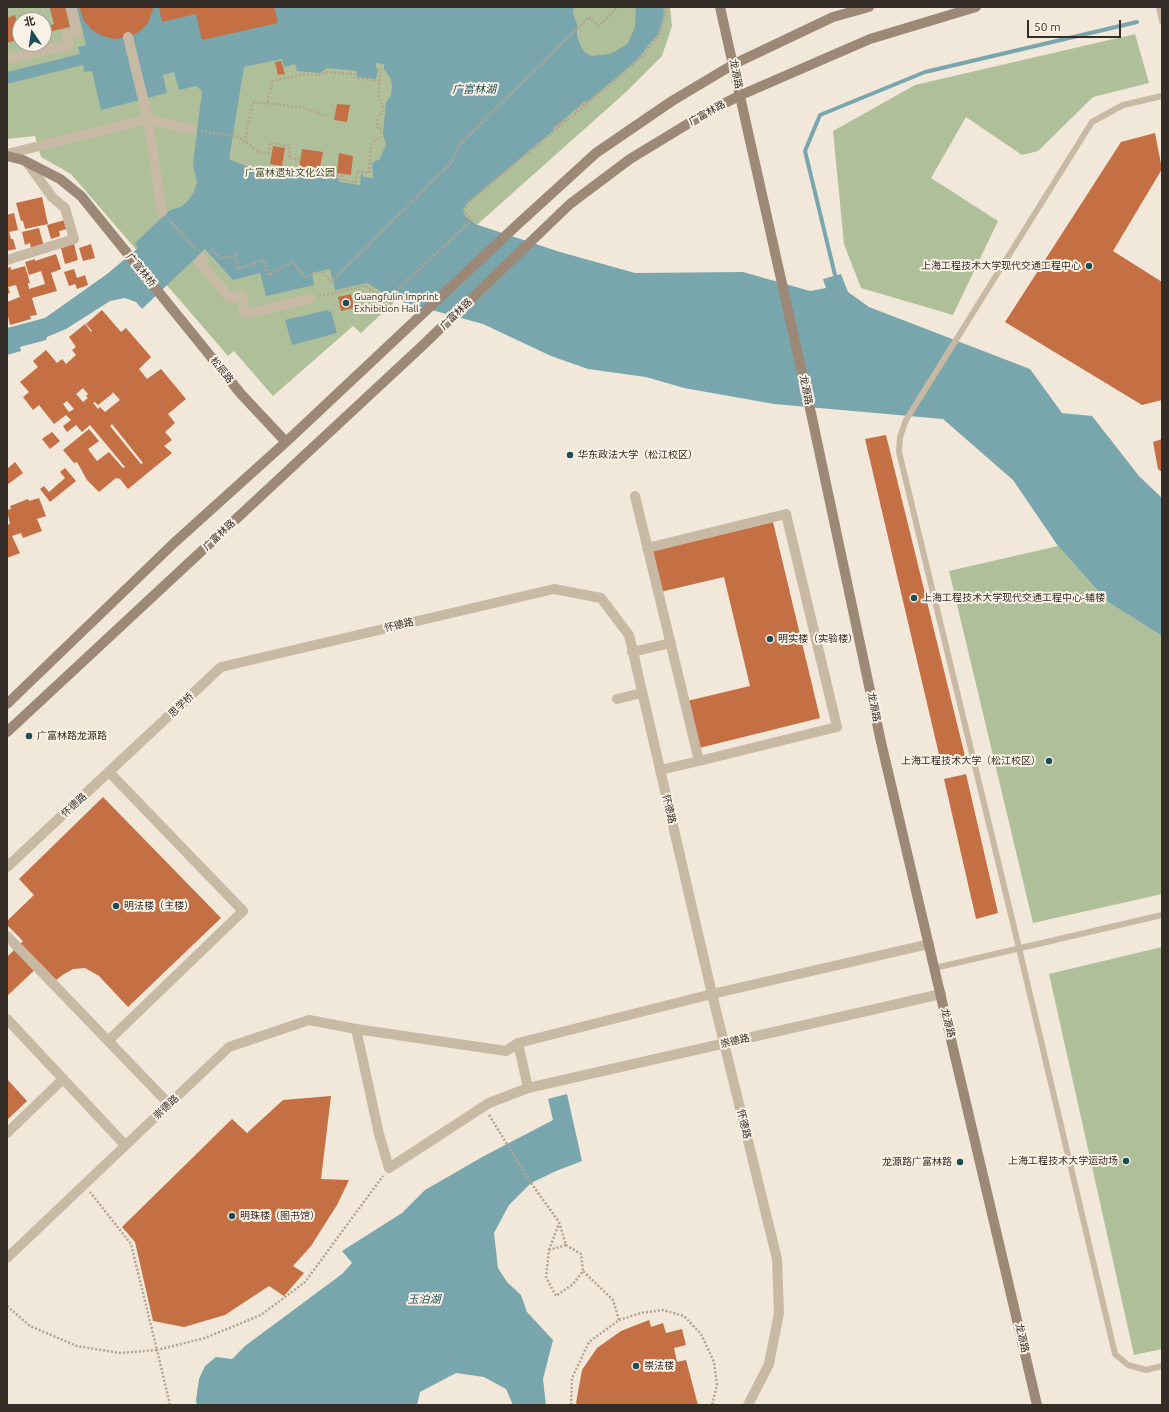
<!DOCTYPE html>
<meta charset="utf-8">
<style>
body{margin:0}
#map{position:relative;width:1169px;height:1412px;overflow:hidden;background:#f1e8d9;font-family:Ubuntu,"Noto Sans SC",sans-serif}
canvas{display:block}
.frame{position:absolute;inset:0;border:8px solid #342c26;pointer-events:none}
.north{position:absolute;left:12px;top:12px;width:40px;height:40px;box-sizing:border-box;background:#f9f1e5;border:1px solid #aaa299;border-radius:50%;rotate:347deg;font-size:11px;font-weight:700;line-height:16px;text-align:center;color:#342c26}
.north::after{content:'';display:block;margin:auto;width:14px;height:18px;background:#1d4c55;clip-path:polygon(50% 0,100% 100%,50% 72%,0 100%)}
.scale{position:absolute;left:1027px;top:20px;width:94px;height:18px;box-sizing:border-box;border:2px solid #342c26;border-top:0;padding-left:5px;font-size:12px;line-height:14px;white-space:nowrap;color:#342c26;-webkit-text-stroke:3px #f9f1e5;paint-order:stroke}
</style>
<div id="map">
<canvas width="1169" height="1412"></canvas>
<div class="frame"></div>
<div class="north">北</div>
<div class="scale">50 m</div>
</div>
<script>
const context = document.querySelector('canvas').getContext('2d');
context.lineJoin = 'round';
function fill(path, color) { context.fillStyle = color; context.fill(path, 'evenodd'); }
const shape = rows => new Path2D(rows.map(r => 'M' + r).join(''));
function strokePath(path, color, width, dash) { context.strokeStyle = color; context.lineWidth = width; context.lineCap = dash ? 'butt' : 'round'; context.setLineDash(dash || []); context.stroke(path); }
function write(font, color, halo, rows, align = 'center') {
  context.font = font + ' Ubuntu,"Noto Sans SC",sans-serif'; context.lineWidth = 4; context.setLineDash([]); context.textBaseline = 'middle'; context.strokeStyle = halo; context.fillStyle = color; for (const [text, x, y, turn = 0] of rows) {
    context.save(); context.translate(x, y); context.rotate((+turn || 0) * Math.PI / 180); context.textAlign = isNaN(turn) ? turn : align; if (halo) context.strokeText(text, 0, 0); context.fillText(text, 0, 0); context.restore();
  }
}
const green = shape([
 [7,7,670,7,672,26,662,56,626,92,479,223,361,333,353,326,273,396,234,351,228,356,71,174,41,157,35,136,7,139],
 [20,20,44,20,44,44,20,44],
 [1135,34,1149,83,1093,97,1038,151,1022,155,966,117,931,178,998,221,953,315,861,288,844,244,833,131,915,85],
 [1058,546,1108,602,1162,636,1162,894,1033,923,949,571],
 [1162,947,1162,1349,1134,1355,1049,974]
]);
const water = shape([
 [77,7,574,7,573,13,577,24,577,35,580,44,584,52,591,56,609,54,623,47,628,43,635,27,636,7,664,7,663,20,658,34,635,62,587,102,585,101,553,129,554,130,467,203,463,210,465,216,475,224,560,252,635,273,743,272,810,291,826,288,823,279,841,274,848,292,869,307,1030,369,1062,413,1092,416,1139,476,1162,498,1162,636,1108,602,1058,546,1013,480,943,419,774,404,684,388,646,377,588,369,551,356,483,324,395,300,367,283,335,290,330,269,312,273,314,285,266,296,260,273,233,280,205,249,142,309,136,302,125,298,110,301,66,329,47,337,46,340,20,347,21,351,7,355,7,328,45,318,107,274,138,248,135,243,170,210,181,207,187,202,194,192,197,182,193,165,202,91,196,86,179,90,174,72,163,75,167,93,101,110,92,71,84,72,83,65,7,84,7,72,80,54,78,47,86,45],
 [282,59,284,67,295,64,297,71,320,73,327,68,357,71,357,77,376,79,378,69,376,68,376,63,384,64,384,69,391,79,392,86,391,96,386,102,383,134,386,144,380,159,372,163,373,178,363,177,363,174,361,174,360,185,339,182,338,178,302,176,279,172,269,173,248,167,229,159,244,67],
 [327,310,328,312,331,311,337,333,292,345,285,320],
 [567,1094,582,1161,556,1171,531,1183,509,1205,494,1233,498,1268,507,1282,521,1295,527,1312,553,1340,543,1379,546,1405,513,1405,506,1389,484,1377,456,1373,420,1392,417,1405,197,1405,196,1400,199,1379,205,1366,216,1357,232,1359,245,1346,342,1274,352,1263,342,1251,402,1213,425,1190,484,1156,553,1120,548,1099]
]);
const stream = shape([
 [835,275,805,151,820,115,925,72,1137,22]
]);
const building = shape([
 [51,7,65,7,70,27,44,33,44,27,54,24,50,9],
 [79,7,154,7,148,23,139,32,128,37,115,39,103,36,92,30,84,21],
 [159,7,274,7,278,23,202,40,196,14,162,22],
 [15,15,20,32,20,39,7,43,7,18],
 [281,61,285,74,278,75,275,62],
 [337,104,350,105,347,122,334,120],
 [1155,133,1162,169,1113,251,1162,282,1162,400,1142,405,1005,322,1121,142],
 [273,146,285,148,282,166,270,164],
 [302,149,323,152,319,172,299,169],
 [339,153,353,156,351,175,337,173],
 [42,197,48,224,25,229,23,221,21,221,16,203],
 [14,213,18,230,9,232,11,239,13,239,16,249,7,251,7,215],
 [65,220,67,229,59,231,60,236,51,239,47,225],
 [39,228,44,247,31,249,30,243,25,245,22,232],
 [74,244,78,260,65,264,61,248],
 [91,244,95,258,83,261,79,248],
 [56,254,61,269,51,273,57,291,32,298,37,315,30,316,31,319,10,325,7,312,7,302,20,297,16,285,8,287,10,293,7,294,7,268,11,267,11,270,25,266,30,283,28,283,29,289,45,284,41,271,29,275,25,262,35,259,35,261],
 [74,269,77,278,85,275,88,285,77,289,75,284,69,286,64,272],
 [351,294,354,308,341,311,338,297],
 [102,310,121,332,126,328,151,357,139,369,147,379,161,369,186,399,168,414,175,423,165,432,172,440,164,446,172,453,128,489,120,479,116,478,99,492,87,480,77,462,74,463,63,450,89,429,99,441,88,449,97,461,109,452,123,468,125,467,90,425,82,432,76,425,67,432,63,426,71,420,66,415,54,424,39,405,33,410,23,397,29,392,20,382,38,367,33,361,46,350,57,363,62,359,66,364,76,355,72,350,76,347,69,337,85,324,91,332,92,331,86,324],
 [83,388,88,394,86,396,88,398,83,402,76,394],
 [112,391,120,400,105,412,100,407,98,409,93,403,95,402,98,405,113,393],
 [67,401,74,409,69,412,63,404],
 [112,424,143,463,141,464,110,426],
 [52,432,60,441,50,449,42,439],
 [886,435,965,756,941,763,865,439],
 [1162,439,1162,472,1158,469,1153,442],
 [15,462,23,473,7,485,7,469],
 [65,468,76,481,50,502,40,489,44,486,49,492,65,478,60,472],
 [39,498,46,516,37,519,42,531,23,538,21,533,12,536,20,553,7,558,7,525,10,524,7,510,11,509,10,506,28,499,29,501],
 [773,522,820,718,699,748,687,701,750,686,724,577,660,592,650,552],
 [966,774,998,913,976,919,944,779],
 [103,797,221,918,128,1007,99,976,85,968,73,969,64,974,56,980,41,964,7,996,7,957,23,941,7,925,7,921,34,895,19,879],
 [7,1079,27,1101,7,1120],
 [331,1096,321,1179,349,1180,337,1205,323,1227,311,1246,293,1266,304,1273,284,1296,269,1286,225,1315,184,1327,153,1321,135,1242,122,1227,232,1119,247,1133,283,1100],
 [649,1320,651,1327,663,1323,666,1333,682,1329,686,1345,674,1348,677,1362,686,1360,698,1405,578,1405,576,1403,582,1370,597,1348,621,1331]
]);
const path = shape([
 [267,103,304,108,327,116],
 [575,114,575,111,586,102],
 [553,129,564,120,567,121],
 [201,131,239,137,259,152,268,153,270,143,290,146,289,158,301,160],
 [245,142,252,103,267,103,273,81,305,74,320,75,326,72,355,74,355,78,379,81],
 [282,166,281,170,342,176,341,180,356,182,357,171,369,173,371,146,375,140,381,137,381,128,377,127,379,114,382,114,383,106,378,96,381,66],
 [169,219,196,250],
 [211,251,212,250,221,259,235,255,238,269,264,260,268,275,292,262,305,277,323,272,331,282,452,162,459,145,589,17,599,26,618,7],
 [319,296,365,286,387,299,472,220,464,212,468,203,620,76,645,53,659,35,664,20,666,7],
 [489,1115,531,1183,559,1222,566,1245,549,1250,546,1277,556,1296,573,1284,583,1271,613,1300,619,1320,589,1342,572,1378,571,1405],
 [566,1245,581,1254,583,1271],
 [549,1250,559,1223],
 [7,1306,30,1326,77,1346,120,1353,157,1350,131,1244,90,1192],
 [619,1320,641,1313,663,1310,684,1316,701,1334,714,1362,717,1385,712,1405],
 [170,1405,157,1350,205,1338,261,1315,305,1282,383,1176]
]);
const lane = shape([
 [1159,7,1162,21],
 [1162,96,1123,105,1092,122,906,420,900,437,899,452,1019,948,1115,1354,1128,1365,1146,1370,1162,1366],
 [935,968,1162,915]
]);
const street = shape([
 [7,59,69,45,67,35,77,32,71,7],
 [7,154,148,119,128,37],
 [162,212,148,119,191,129],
 [203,258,199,262,230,298,242,296,245,314,309,299],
 [7,260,74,239,65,208,52,197,27,162],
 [635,496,699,761,660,770],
 [647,548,786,514,837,727,699,761],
 [632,652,671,643],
 [617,699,642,693],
 [7,867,221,667,554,589,601,598,629,635,712,994,777,1259,779,1313,769,1364,748,1405],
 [7,936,169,1104],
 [7,1019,125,1145],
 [356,1029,379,1134,389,1168,489,1103,528,1088,941,994],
 [108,1041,243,911,109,772],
 [518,1043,528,1088],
 [7,1133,63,1079],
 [7,1258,229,1047,309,1020,356,1029,506,1051,518,1043,712,994,929,944]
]);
const secondary = shape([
 [720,7,811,413,881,742,1037,1405],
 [7,156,23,160,60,179,81,196,241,394,286,442],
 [7,704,174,543,286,442,517,225,596,153,672,101,734,64,833,17,869,7],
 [7,732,421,347,570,204,630,159,709,111,741,95,870,39,976,7]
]);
const markers = [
 [1089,266,4,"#1d4c55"],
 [346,303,4,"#1d4c55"],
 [570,455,4,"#1d4c55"],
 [914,598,4,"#1d4c55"],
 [770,639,4,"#1d4c55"],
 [29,736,4,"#1d4c55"],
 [1049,761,4,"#1d4c55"],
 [116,906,4,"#1d4c55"],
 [1126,1161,4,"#1d4c55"],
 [960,1162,4,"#1d4c55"],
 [232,1216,4,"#1d4c55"],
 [636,1366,4,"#1d4c55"]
];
const streetNames = [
 ["龙源路",736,74,78],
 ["广富林路",707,113,-29],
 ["广富林桥",141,270,51],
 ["广富林路",456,314,-44],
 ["松辰路",222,370,51],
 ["龙源路",806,390,78],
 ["广富林路",219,535,-43],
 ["怀德路",399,625,-13],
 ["思学桥",181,705,-44],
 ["龙源路",874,707,78],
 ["怀德路",74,805,-43],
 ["怀德路",669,809,77],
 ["龙源路",948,1023,76],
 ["崇德路",735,1041,-13],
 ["崇德路",166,1107,-43],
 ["怀德路",744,1124,76],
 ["龙源路",1022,1338,77]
];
const parkNames = [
 ["广富林遗址文化公园",290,173]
];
const poiNames = [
 ["上海工程技术大学现代交通工程中心",1081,266,"right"],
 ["Guangfulin Imprint",354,297],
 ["Exhibition Hall",354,309],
 ["华东政法大学（松江校区）",578,455],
 ["上海工程技术大学现代交通工程中心-辅楼",922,598],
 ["明实楼（实验楼）",778,639],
 ["广富林路龙源路",37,736],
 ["上海工程技术大学（松江校区）",1041,761,"right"],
 ["明法楼（主楼）",124,906],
 ["上海工程技术大学运动场",1118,1161,"right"],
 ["龙源路广富林路",952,1162,"right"],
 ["明珠楼（图书馆）",240,1216],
 ["崇法楼",644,1366]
];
const waterNames = [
 ["广富林湖",474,89],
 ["玉泊湖",424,1299]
];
fill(green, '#afbf99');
fill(water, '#79a6ad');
strokePath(stream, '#79a6ad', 4);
fill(building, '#c46f44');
strokePath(path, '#b4a390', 2.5, [2, 2]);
strokePath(lane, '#c8b9a5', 6);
strokePath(street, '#c8b9a5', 10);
strokePath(secondary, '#9c8877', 10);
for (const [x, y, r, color] of markers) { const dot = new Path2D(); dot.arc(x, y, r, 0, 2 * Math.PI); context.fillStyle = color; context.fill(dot); strokePath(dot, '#f9f1e5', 1.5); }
write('10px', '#342c26', '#f9f1e5', streetNames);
write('10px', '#40522b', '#f9f1e5', parkNames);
write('10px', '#342c26', '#f9f1e5', poiNames, 'left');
write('italic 11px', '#1d4c55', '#f9f1e5', waterNames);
</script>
